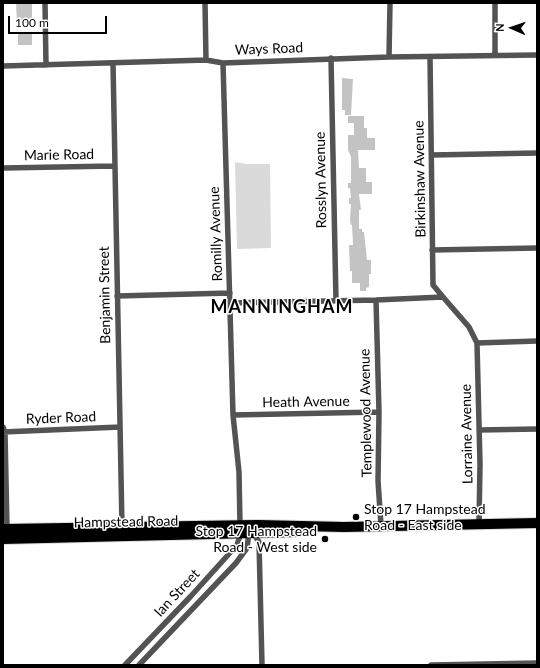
<!DOCTYPE html>
<style>
body{margin:0}
#map{position:relative;width:540px;height:668px;overflow:hidden;background:#fff;font-family:Lato,sans-serif}
canvas{display:block}
.frame{position:absolute;inset:0;border:4px solid #000;pointer-events:none}
.north{position:absolute;left:492px;top:8px;width:40px;height:40px;-webkit-text-stroke:3px #fff;paint-order:stroke;rotate:272deg;font-size:11px;font-weight:700;line-height:16px;text-align:center;color:#000}
.north::after{content:'';display:block;margin:auto;width:14px;height:18px;background:#000;clip-path:polygon(50% 0,100% 100%,50% 72%,0 100%)}
.scale{position:absolute;left:8px;top:16px;width:99px;height:18px;box-sizing:border-box;border:2px solid #000;border-top:0;padding-left:5px;font-size:12px;line-height:14px;white-space:nowrap;color:#000;-webkit-text-stroke:3px #fff;paint-order:stroke}
</style>
<div id="map">
<canvas width="540" height="668"></canvas>
<div class="frame"></div>
<div class="north">N</div>
<div class="scale">100 m</div>
</div>
<script>
const context = document.querySelector('canvas').getContext('2d');
context.lineJoin = 'round';
function fill(path, color) { context.fillStyle = color; context.fill(path, 'evenodd'); }
const shape = rows => new Path2D(rows.map(r => 'M' + r).join(''));
function strokePath(path, color, width, dash) { context.strokeStyle = color; context.lineWidth = width; context.lineCap = dash ? 'butt' : 'round'; context.setLineDash(dash || []); context.stroke(path); }
function write(font, color, halo, rows, align = 'center') {
  context.font = font + ' Lato,sans-serif'; context.lineWidth = 3; context.setLineDash([]); context.textBaseline = 'middle'; context.strokeStyle = halo; context.fillStyle = color; for (const [text, x, y, turn = 0] of rows) {
    context.save(); context.translate(x, y); context.rotate((+turn || 0) * Math.PI / 180); context.textAlign = isNaN(turn) ? turn : align; if (halo) context.strokeText(text, 0, 0); context.fillText(text, 0, 0); context.restore();
  }
}
const green = shape([
 [235,162,247,164,270,164,271,248,237,249]
]);
const building = shape([
 [16,3,32,3,32,23,17,23],
 [18,34,32,34,32,45,18,45],
 [342,78,353,79,351,115,345,115,345,110,342,110],
 [348,116,364,116,364,128,367,128,367,138,375,138,375,150,358,150,359,168,366,168,366,182,372,182,372,194,359,194,361,210,359,210,359,229,362,229,362,232,364,232,367,260,371,260,371,274,369,274,369,287,366,288,366,291,360,291,360,283,352,283,352,271,350,271,349,245,353,245,352,225,351,225,350,220,351,204,349,204,349,198,351,198,350,188,348,188,348,183,351,183,351,157,348,150,348,135,354,135,354,123,348,123]
]);
const street = shape([
 [45,3,46,65],
 [205,3,206,60],
 [495,3,495,55],
 [389,57,390,3],
 [430,57,433,285,443,297],
 [331,58,336,301],
 [113,63,122,527],
 [223,63,233,415,239,472,240,525],
 [3,66,206,60,223,63,389,57,537,55],
 [432,155,537,153],
 [3,168,115,166],
 [432,250,537,248],
 [117,296,230,293],
 [376,300,379,412,378,481,381,525],
 [230,303,376,300,443,297,469,327,477,343,537,341],
 [477,343,480,464,479,524],
 [233,415,379,412],
 [3,427,5,432,7,529],
 [479,430,537,429],
 [3,432,120,427],
 [253,533,259,542,262,665],
 [125,665,191,596,237,545,241,533],
 [139,665,236,563,247,548,249,533],
 [431,665,537,663]
]);
const highway = shape([
 [3,529,258,525,344,527,537,523],
 [3,539,295,532]
]);
const markers = [
 [356,517,4,"#000"],
 [325,539,4,"#000"]
];
const streetNames = [
 ["Ways Road",269,49,-2],
 ["Marie Road",59,155,-1],
 ["Birkinshaw Avenue",420,179,-91],
 ["Rosslyn Avenue",321,180,-91],
 ["Romilly Avenue",216,234,-92],
 ["Benjamin Street",105,295,-91],
 ["Heath Avenue",306,402,-1],
 ["Templewood Avenue",366,413,-91],
 ["Ryder Road",61,418,-2],
 ["Lorraine Avenue",467,434,-91],
 ["Hampstead Road",126,522,-1],
 ["Ian Street",177,593,-47]
];
const poiNames = [
 ["Stop 17 Hampstead",364,509],
 ["Road - East side",364,525],
 ["Stop 17 Hampstead",317,531,"right"],
 ["Road - West side",317,547,"right"]
];
const districtNames = [
 ["MANNINGHAM",282,307]
];
fill(green, '#dadada');
fill(building, '#c3c3c3');
strokePath(highway, '#dbdbdb', 12);
strokePath(street, '#535353', 5.5);
strokePath(highway, '#000', 10);
for (const [x, y, r, color] of markers) { const dot = new Path2D(); dot.arc(x, y, r, 0, 2 * Math.PI); context.fillStyle = color; context.fill(dot); strokePath(dot, '#fff', 1.5); }
write('14px', '#000', '#fff', streetNames);
write('14px', '#000', '#fff', poiNames, 'left');
context.letterSpacing = '1px';
write('bold 18px', '#000', '#fff', districtNames);
context.letterSpacing = '0px';
</script>
